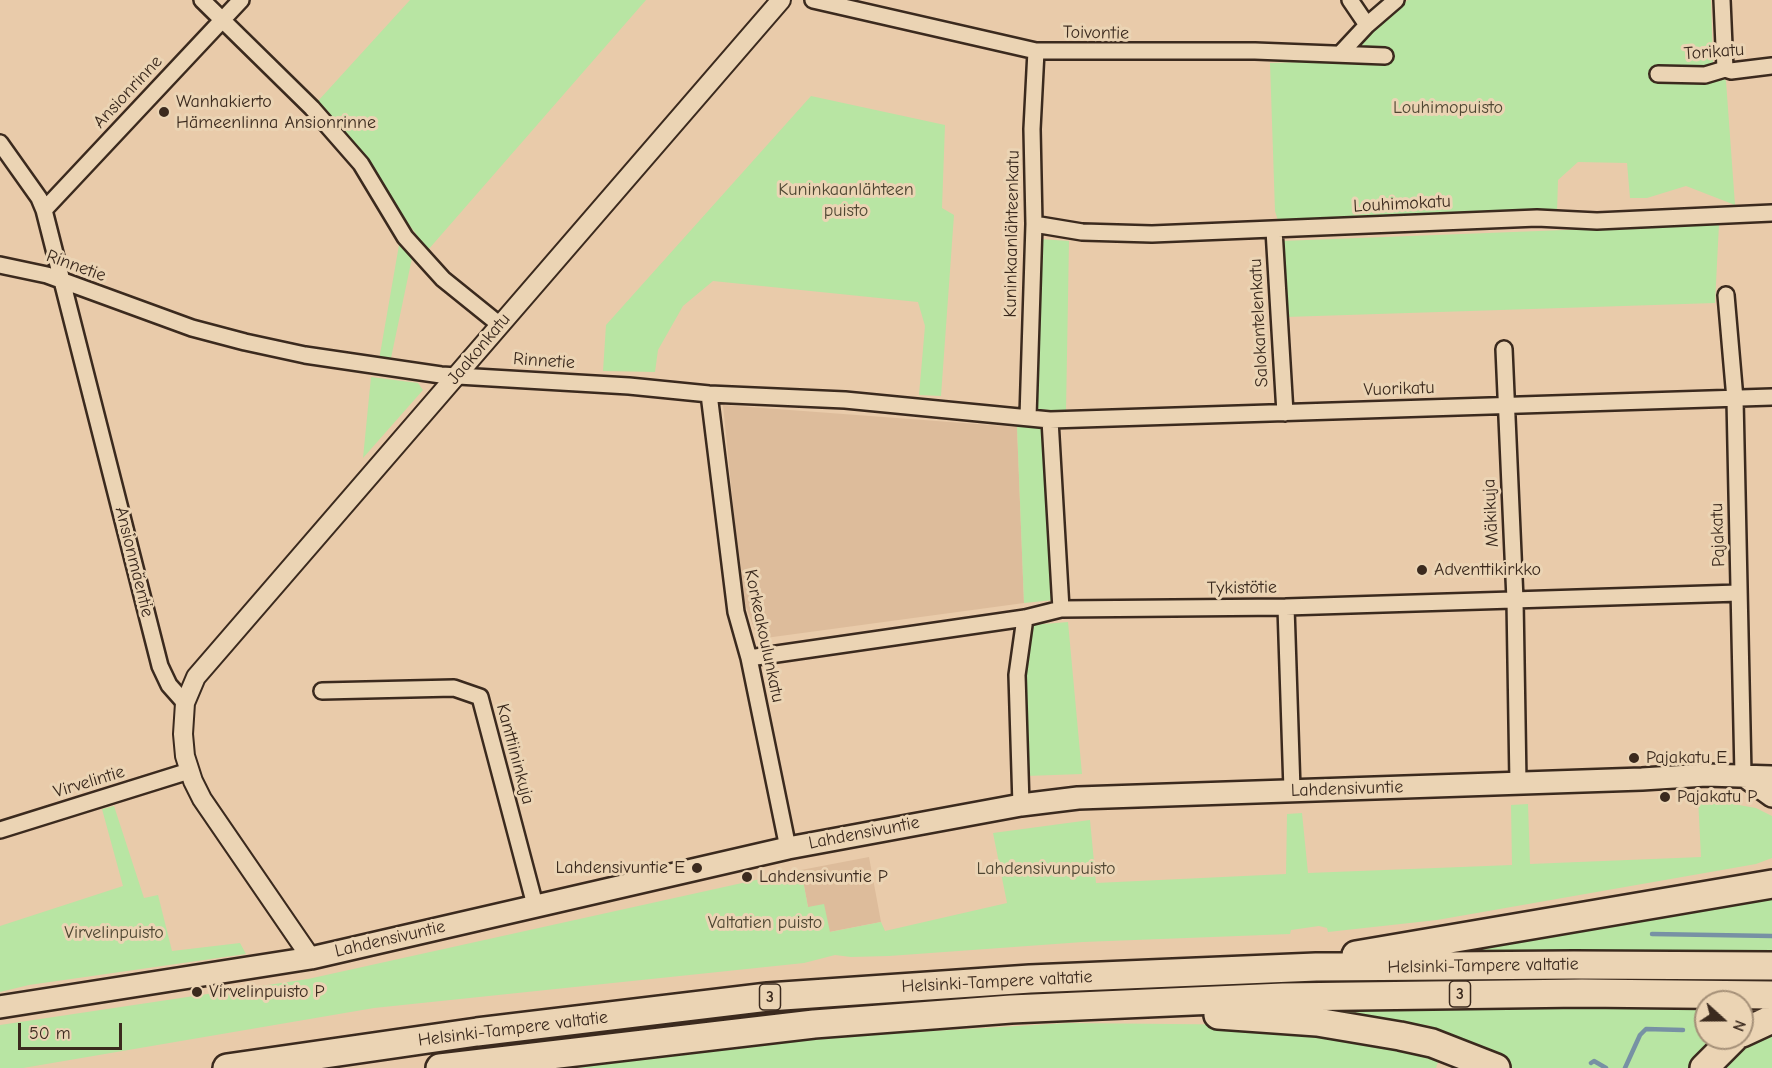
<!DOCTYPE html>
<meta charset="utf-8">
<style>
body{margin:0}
#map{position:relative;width:1772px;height:1068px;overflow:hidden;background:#e9cbaa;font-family:"Comic Neue",sans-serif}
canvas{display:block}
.north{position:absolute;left:1694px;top:990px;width:60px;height:60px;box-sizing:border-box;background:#ebd4b4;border:2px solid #a59078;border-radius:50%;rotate:111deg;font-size:16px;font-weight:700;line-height:24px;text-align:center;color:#3b2a1e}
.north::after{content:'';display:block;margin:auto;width:21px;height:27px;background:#3b2a1e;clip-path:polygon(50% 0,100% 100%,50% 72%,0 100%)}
.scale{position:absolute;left:18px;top:1023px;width:104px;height:27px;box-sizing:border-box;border:3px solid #3b2a1e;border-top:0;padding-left:8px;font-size:18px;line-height:21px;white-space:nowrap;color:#3b2a1e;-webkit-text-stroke:4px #ebd4b4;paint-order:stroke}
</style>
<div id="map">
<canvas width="1772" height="1068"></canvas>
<div class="north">N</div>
<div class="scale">50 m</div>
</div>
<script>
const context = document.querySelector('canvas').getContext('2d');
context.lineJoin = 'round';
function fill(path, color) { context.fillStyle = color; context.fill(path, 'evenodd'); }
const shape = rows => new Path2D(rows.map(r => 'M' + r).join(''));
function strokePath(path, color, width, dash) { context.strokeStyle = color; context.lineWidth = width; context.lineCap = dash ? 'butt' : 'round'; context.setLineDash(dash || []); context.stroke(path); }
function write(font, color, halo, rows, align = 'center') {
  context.font = font + ' "Comic Neue",sans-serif'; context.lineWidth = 6; context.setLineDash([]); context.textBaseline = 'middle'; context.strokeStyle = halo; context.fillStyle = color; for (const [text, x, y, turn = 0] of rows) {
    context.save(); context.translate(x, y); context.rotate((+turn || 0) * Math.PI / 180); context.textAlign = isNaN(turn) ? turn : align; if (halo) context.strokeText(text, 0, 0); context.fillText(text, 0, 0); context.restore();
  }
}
const built = shape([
 [723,405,1017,427,1024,603,758,639,742,596],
 [869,857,881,922,829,932,808,907,801,870]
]);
const green = shape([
 [410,0,646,0,428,250,386,194,369,166,318,101],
 [1408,0,1711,0,1713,63,1726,81,1735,205,1686,186,1647,198,1630,198,1627,163,1578,162,1558,180,1557,212,1279,224,1275,211,1270,63,1340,61,1390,13],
 [811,96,945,125,942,208,954,215,941,396,919,395,925,326,918,302,713,281,683,306,658,350,655,372,603,371,606,325],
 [1719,224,1715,303,1286,317,1281,241],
 [1040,239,1069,241,1066,411,1036,409],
 [399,245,412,258,391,358,379,360],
 [371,377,418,383,423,390,363,458],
 [1017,427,1046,427,1054,600,1024,603],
 [1068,622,1082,774,1026,776,1024,686,1031,625],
 [1698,798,1756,808,1772,816,1772,858,1756,864,1437,920,1328,932,1327,928,1319,926,1291,930,1290,934,1083,942,889,956,851,957,835,955,804,963,374,1008,23,1068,0,1068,0,1025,308,979,801,870,808,907,824,904,830,932,881,922,885,931,1007,903,993,833,1090,820,1096,883,1286,874,1287,814,1302,813,1308,873,1512,865,1511,805,1528,804,1530,864,1701,857],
 [114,806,144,898,158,895,172,951,240,943,246,954,29,985,0,992,0,926,123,886,102,809],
 [1772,892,1772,952,1422,954],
 [1706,1008,1706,1038,1720,1038,1695,1068,1511,1068,1461,1045,1428,1025,1402,1025,1295,1010],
 [1069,1023,1272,1025,1440,1056,1436,1068,502,1068,812,1038],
 [1772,1030,1772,1068,1713,1068,1728,1052]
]);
const stream = shape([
 [1652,934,1772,936],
 [1591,1063,1594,1061,1606,1068],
 [1625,1068,1640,1035,1646,1029,1683,1030]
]);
const minor = shape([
 [202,0,312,108,361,164,405,237,443,279,500,325],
 [813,0,1036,51,1255,51,1385,56],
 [1350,0,1367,25],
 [1722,0,1725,69],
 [1340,54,1367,25,1396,0],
 [1658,74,1705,75,1725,69,1731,71,1772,66],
 [0,143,39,198,44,210,160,666,169,685,185,703],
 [44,210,241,0],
 [1034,224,1082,232,1152,234,1537,218,1597,221,1772,213],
 [1274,230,1285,413],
 [0,265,47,275,192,328,245,342,305,355,441,375,629,386,709,394,845,400,1050,420,1772,397],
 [1726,295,1735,399,1743,775],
 [1504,349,1515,600,1518,783],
 [709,394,736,612,749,658,788,848],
 [1028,417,1034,224,1032,129,1036,51],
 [1050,420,1061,609],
 [1286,607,1292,790],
 [749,658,1025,618,1061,609,1286,607,1739,593],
 [322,691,454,688,480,697,535,905],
 [1021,805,1017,675,1025,618],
 [0,830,189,771]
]);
const tertiary = shape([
 [311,958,202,799,193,781,185,756,183,734,185,703,196,677,781,0]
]);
const secondary = shape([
 [1743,775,1772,796],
 [0,1007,311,958,788,848,1021,805,1078,798,1642,779,1706,775,1772,777]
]);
const motorway = shape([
 [1356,955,1772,884],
 [1218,1015,1317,1022,1400,1036,1432,1043,1496,1068],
 [1742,1033,1772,1019],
 [227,1068,477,1032,768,997,1030,979,1316,967,1574,965,1772,966],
 [440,1068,814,1024,1011,1009,1283,997,1582,993,1772,995],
 [1704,1068,1734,1038]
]);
const markers = [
 [164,112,6,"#3b2a1e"],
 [1422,570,6,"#3b2a1e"],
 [1634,758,6,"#3b2a1e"],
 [1665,797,6,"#3b2a1e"],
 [697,868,6,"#3b2a1e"],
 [747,877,6,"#3b2a1e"],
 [197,992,6,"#3b2a1e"]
];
const shields = [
 [1460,994,21],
 [770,997,21]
];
const shieldNames = [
 ["3",1460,994],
 ["3",770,997]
];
const streetNames = [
 ["Toivontie",1096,33,1],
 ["Torikatu",1714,52,-4],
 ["Ansionrinne",128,92,-47],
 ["Louhimokatu",1402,204,-3],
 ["Kuninkaanlähteenkatu",1012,234,-89],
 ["Rinnetie",76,266,20],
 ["Salokantelenkatu",1259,323,-93],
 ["Jaakonkatu",479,349,-50],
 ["Rinnetie",544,361,4],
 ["Vuorikatu",1399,389,-2],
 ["Mäkikuja",1491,513,-93],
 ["Pajakatu",1718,535,-92],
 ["Ansionmäentie",134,562,76],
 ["Tykistötie",1242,588,-1],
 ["Korkeakoulunkatu",764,636,78],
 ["Kanttiininkuja",515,754,75],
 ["Virvelintie",89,782,-17],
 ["Lahdensivuntie",1347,789,-2],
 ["Lahdensivuntie",864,833,-11],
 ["Lahdensivuntie",390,939,-13],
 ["Helsinki-Tampere valtatie",1483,966,-1],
 ["Helsinki-Tampere valtatie",997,982,-3],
 ["Helsinki-Tampere valtatie",513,1029,-7]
];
const poiNames = [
 ["Wanhakierto",176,102],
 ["Hämeenlinna Ansionrinne",176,123],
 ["Adventtikirkko",1434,570],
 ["Pajakatu E",1646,758],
 ["Pajakatu P",1677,797],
 ["Lahdensivuntie E",685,868,"right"],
 ["Lahdensivuntie P",759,877],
 ["Virvelinpuisto P",209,992]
];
const parkNames = [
 ["Louhimopuisto",1448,108],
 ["Kuninkaanlähteen",846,190],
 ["puisto",846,211],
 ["Lahdensivunpuisto",1046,869],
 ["Valtatien puisto",765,923],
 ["Virvelinpuisto",114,933]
];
fill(built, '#ddbc9b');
fill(green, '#b8e5a3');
strokePath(stream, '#7791a4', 4.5);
strokePath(minor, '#3b2a1e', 20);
strokePath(tertiary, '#3b2a1e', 22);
strokePath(secondary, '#3b2a1e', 26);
strokePath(motorway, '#3b2a1e', 32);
strokePath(minor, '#ebd4b4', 15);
strokePath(tertiary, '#ebd4b4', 18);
strokePath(secondary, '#ebd4b4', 21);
strokePath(motorway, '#ebd4b4', 27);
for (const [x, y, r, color] of markers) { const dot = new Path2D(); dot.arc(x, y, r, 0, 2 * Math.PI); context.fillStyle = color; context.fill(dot); strokePath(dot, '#ebd4b4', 2); }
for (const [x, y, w] of shields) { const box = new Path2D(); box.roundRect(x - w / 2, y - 13, w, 26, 4.5); context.fillStyle = '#ebd4b4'; context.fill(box); strokePath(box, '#3b2a1e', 1.5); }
write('bold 16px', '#3b2a1e', null, shieldNames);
write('18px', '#3b2a1e', '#ebd4b4', streetNames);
write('18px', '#3b2a1e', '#ebd4b4', poiNames, 'left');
write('18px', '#4e4632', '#ebd4b4', parkNames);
</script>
